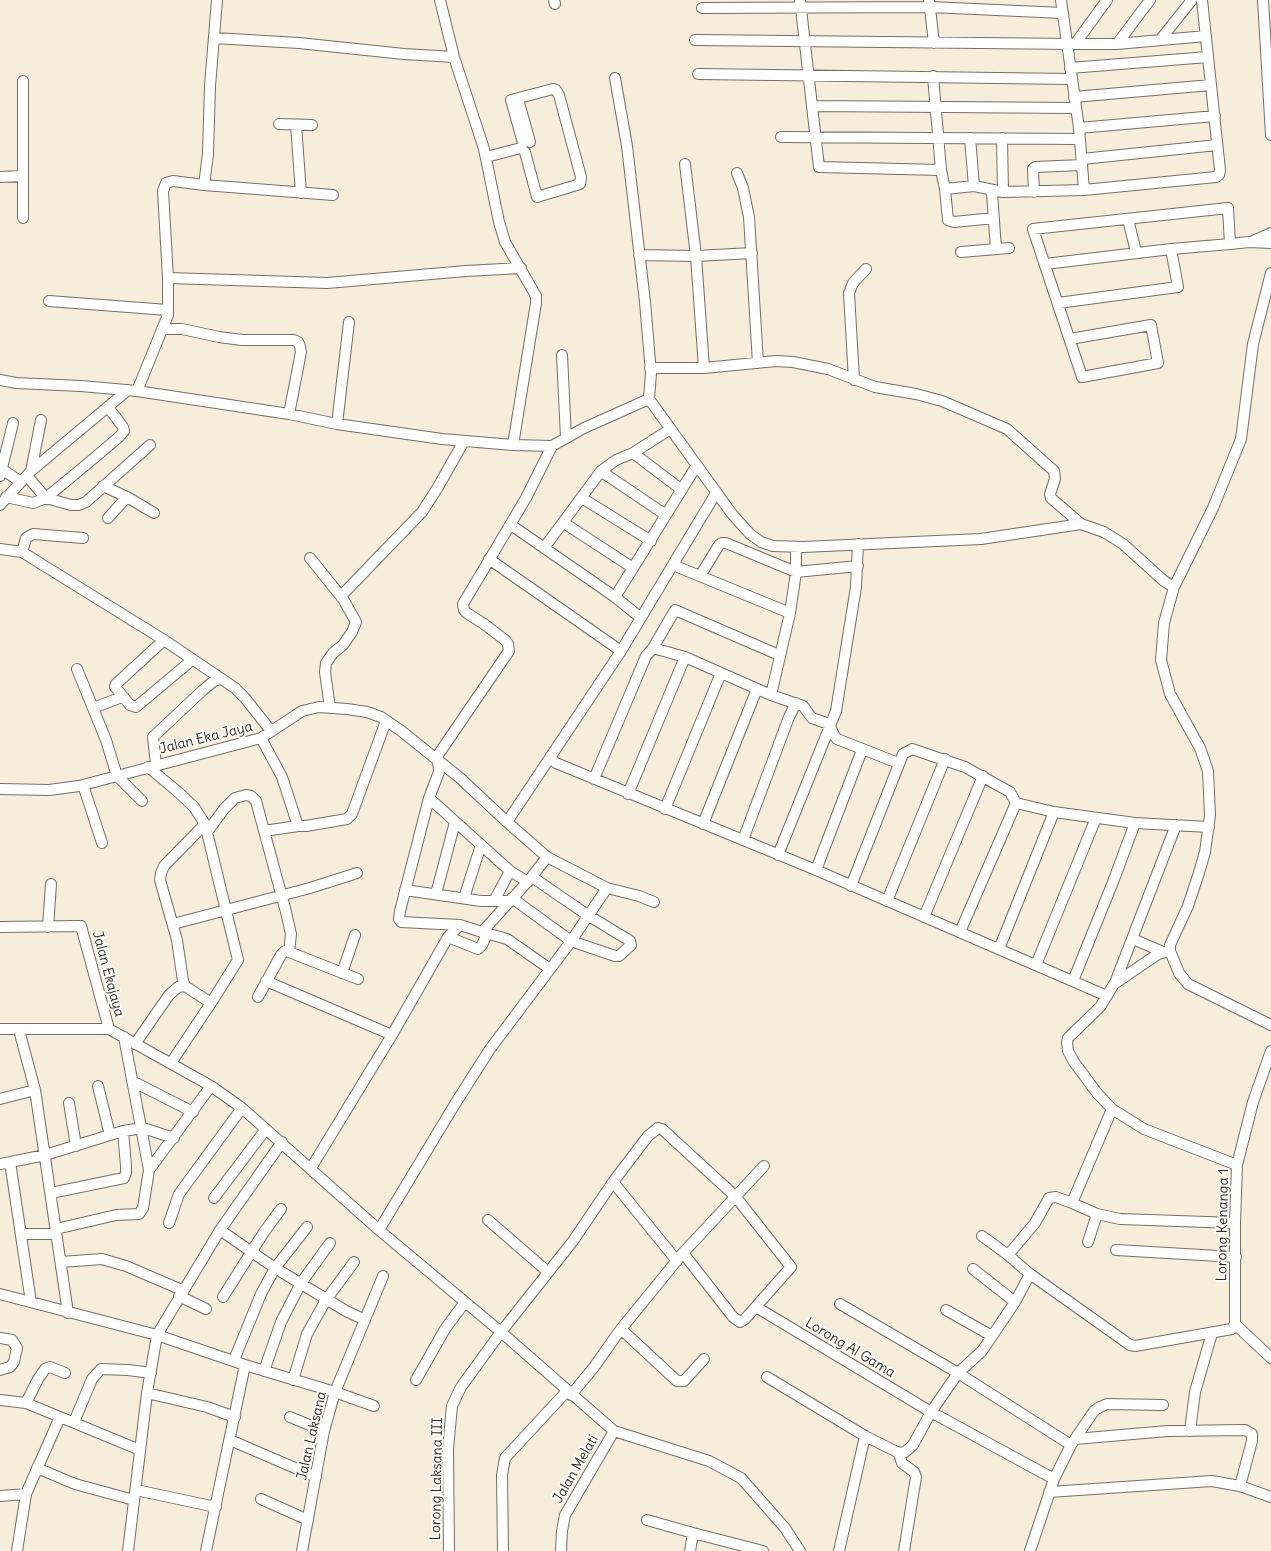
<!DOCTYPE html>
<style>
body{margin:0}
canvas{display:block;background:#f7eddb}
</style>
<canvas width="1271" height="1551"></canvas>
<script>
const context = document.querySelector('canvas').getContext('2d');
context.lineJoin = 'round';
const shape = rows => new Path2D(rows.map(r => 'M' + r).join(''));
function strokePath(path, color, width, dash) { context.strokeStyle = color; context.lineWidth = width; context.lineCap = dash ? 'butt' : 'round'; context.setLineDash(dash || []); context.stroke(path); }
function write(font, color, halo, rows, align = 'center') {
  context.font = font + ' Delius,sans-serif'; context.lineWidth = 4; context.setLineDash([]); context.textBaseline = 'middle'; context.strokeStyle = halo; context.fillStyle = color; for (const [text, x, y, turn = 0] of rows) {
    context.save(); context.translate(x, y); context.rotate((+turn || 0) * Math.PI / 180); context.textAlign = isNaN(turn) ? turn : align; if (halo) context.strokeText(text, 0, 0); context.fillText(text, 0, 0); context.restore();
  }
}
const minor = shape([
 [440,0,454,57,484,149,499,222,505,242,536,296,536,303,513,445,552,446,584,428,649,399,732,514,750,534,761,542,773,546,803,547,981,539,1081,524,1104,532,1123,544,1164,581,1174,587],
 [554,0,555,4],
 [800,0,812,106,1076,108],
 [929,0,934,43],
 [1061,0,1079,128,1084,190],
 [1263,0,1271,135],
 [702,8,930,7,1063,13],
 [214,38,299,43,404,54,454,57],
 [695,40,1075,44,1107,0],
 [1160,40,1192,0],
 [1075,44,1117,44,1206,36],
 [1117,44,1150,0],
 [1070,68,1208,57],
 [698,74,1071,79],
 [933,76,941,170,945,189,948,220,954,222,994,218],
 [615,78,627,146,645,302,651,373,649,399],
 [1074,97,1211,85],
 [518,99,530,142],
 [812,106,819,167,941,170],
 [279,124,312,125],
 [296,125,301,193],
 [1079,128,1215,116],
 [781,137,1080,139],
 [970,138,974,186,1003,192],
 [1002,138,1003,192,1084,190,1216,177,1219,175,1220,170,1202,0],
 [523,143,511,100,553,89,556,90,559,95,581,177,580,184,537,197,525,152],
 [486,157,521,148],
 [1082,159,1217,145],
 [685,164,696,256,704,368],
 [737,173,743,188,749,217,758,363],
 [0,177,23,176],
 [204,185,333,195],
 [945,189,974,186],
 [990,190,992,193,996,249],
 [1034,192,1033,169,1035,167,1082,165],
 [23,218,23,81],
 [1128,219,1136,252],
 [1253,241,1271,233],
 [1171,249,1230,244],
 [961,252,1009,248],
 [639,255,696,256,752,253],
 [1045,264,1171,249,1178,287,1058,303],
 [1271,273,1253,344,1241,439,1213,508,1174,587,1164,623,1161,660,1170,694,1200,748,1208,771,1210,815,1205,852,1198,876,1188,906,1170,945,1170,951,1179,973,1188,984,1271,1025],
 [168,278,327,283,466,271,521,268],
 [49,301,168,310],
 [162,329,182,329,219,337,242,340,294,340,298,342,300,346,301,352,289,414],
 [1070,339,1151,325,1158,363,1082,377,1033,229,1228,208,1230,244,1249,242,1271,243],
 [562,355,566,438],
 [650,368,704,368,776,361,793,362,828,369,875,387,916,394,942,401,1007,429,1054,471,1055,479,1050,494,1051,498,1081,524],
 [0,380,16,383,81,386,137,391,289,414,337,424,442,439,513,445],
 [854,380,849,293,853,283,866,269],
 [137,391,168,315,168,278,163,191,166,183,173,181,204,185,208,154,210,86,217,0],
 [337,424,349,322],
 [633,453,682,490],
 [0,468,21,482],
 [31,471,41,420],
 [602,472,666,515],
 [0,476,13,423],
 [27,476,46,498,99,454,120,436,124,431,123,427,108,407],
 [103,486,127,497,154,513],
 [6,497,33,503,46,498,71,505,79,505,86,502,150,445],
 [582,498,651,541],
 [0,505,31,471,128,390],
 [108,518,127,497],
 [564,523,633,568],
 [511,525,615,597,641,618],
 [544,548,601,471,616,460,633,453,669,430],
 [0,549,22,552,164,640],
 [22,552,26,538,33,534,83,538],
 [310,558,343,599,356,622,352,632,343,645,333,653,326,663,325,672,330,708],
 [489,559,621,651],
 [673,565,790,613],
 [700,576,719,545,722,543,726,543,796,572,858,566],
 [341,596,422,512,438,487,464,441],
 [615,597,697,465],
 [653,648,675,610,779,655],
 [192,660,136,707,130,705,115,687,116,684,164,640,235,688,245,698,271,731],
 [77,669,106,740,117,776,142,801],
 [771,695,790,613,796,572,796,547],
 [93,708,122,697],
 [261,738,282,777,298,826,306,826,347,819,352,814,386,721],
 [550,758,556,763,816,870,1107,996],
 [156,765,153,737,203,690,214,681,220,679],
 [148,767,177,791,194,807,205,824,238,960,211,1003,171,1063],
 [594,779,646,656,653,648,685,657,771,695,803,706,812,718,829,724,834,735,837,739,898,763],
 [83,785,102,843],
 [0,789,49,790,79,786,261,738,302,711,319,707,347,709,367,712,381,717,400,730,460,778,507,822,621,651,716,493],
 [628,794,685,657],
 [429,798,510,871,528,882],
 [1016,803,1054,812],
 [665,809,721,673],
 [507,822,547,857,607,888,639,896,654,902],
 [703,824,757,689],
 [264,831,298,826],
 [207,832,224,809,235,798,246,795,251,796,256,801,286,912,291,934,289,952],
 [743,840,789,717,796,703],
 [778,855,836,711,856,587,858,544],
 [816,870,862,750],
 [851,886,903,754,912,749,965,767,1010,792,1016,803,960,932],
 [405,890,481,901,509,901],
 [436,894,455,822],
 [464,898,481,845],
 [512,898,571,941,615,956,619,956,631,945,630,941,627,939,589,916,532,877],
 [494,901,510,871],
 [887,901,945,759],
 [924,917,983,776],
 [173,924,310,888,357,873],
 [460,925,401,922,399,919,400,911,429,798,439,772,439,768,437,759,438,755,509,651,508,644,505,640,484,624,467,613,464,610,463,604,526,498,552,446],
 [0,927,81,926,109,1029],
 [48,927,51,884],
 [482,932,507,939,550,969],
 [448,937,478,949,482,945,487,934],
 [1133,939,1163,952],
 [999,949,1054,812,1135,823,1209,827],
 [1170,951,1158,954,1114,984,1100,1007,1068,1038,1067,1043,1068,1051,1074,1062,1097,1093,1112,1109,1144,1129,1237,1165],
 [1036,965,1096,818],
 [342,973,355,935],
 [266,981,392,1035],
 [1073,981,1113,882,1135,823],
 [1115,983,1176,825],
 [185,986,211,1003],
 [258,997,281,955,285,951,289,952,358,979],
 [0,1029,109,1029,211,1086,242,1108,379,1230,501,1332,614,1431,709,1461,741,1478,785,1528,800,1551],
 [19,1030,35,1090,68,1313],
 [135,1044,169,995,178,987,185,986,183,981,177,940,160,880,161,873,164,866,205,824],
 [1271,1051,1253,1102,1237,1165,1235,1223,1235,1324,1271,1358],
 [132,1081,193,1112],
 [98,1086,110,1135],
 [0,1099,35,1090],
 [69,1103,76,1146],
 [1112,1109,1072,1203,1097,1214,1120,1219,1235,1223],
 [10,1162,31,1302],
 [0,1164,45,1155,123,1131,143,1128,174,1138],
 [311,1168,392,1035,448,937,460,925,482,932,530,879,547,857],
 [149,1170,211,1086],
 [613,1182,677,1261],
 [51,1193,124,1178,126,1173,126,1166,123,1131],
 [214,1198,266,1129],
 [488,1220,548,1272],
 [169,1223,179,1194,242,1108],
 [56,1229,116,1215,139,1214,143,1208,149,1170,124,1037],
 [220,1230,275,1268,346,1311,365,1320],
 [379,1230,455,1104,490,1049,569,944,607,888],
 [22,1234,56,1234],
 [982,1236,1008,1255,1030,1274,1130,1345,1135,1346,1232,1329,1235,1324],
 [1088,1242,1097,1214],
 [1116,1250,1236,1257],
 [1008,1255,1035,1223,1049,1198,1056,1197,1072,1203],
 [61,1262,102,1259,126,1266,182,1290],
 [973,1269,1015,1302],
 [0,1294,157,1335,245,1365,335,1392,374,1406],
 [179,1296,206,1309],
 [223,1297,264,1232,281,1209],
 [840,1304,958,1373,1071,1445],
 [756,1307,931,1412,1054,1479],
 [946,1310,992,1336],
 [621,1329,677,1381,684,1381,704,1359],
 [0,1338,12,1340,17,1348,14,1362,10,1367,0,1370],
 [234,1360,261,1294,275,1268,307,1227],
 [264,1371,281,1322,301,1283,330,1243],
 [767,1377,865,1436,899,1453,905,1452,913,1445,931,1412,958,1373,982,1351,1015,1302,1030,1274],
 [293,1380,307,1334,326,1300,354,1262],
 [416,1380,445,1329,465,1302],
 [147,1393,207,1407,235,1417],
 [571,1395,594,1367,621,1329,683,1253,764,1166],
 [0,1400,26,1403,140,1450],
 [26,1403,38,1379,45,1369,50,1367,65,1373],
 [290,1417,324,1431],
 [74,1422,92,1379,101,1369,128,1370,151,1373],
 [1190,1431,1195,1392,1212,1333],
 [1075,1439,1168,1431,1245,1430,1252,1434,1252,1441,1240,1486],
 [230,1440,316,1477],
 [899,1453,902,1463,914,1472,916,1477,904,1551],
 [37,1468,75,1484,134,1500],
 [136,1490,216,1507],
 [1049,1492,1212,1481,1240,1486,1271,1497],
 [0,1496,26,1494],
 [261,1499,308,1520],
 [647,1520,693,1533],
 [17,1551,26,1494,60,1417],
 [128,1551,147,1393,157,1335,220,1230,282,1142],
 [206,1551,245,1365],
 [302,1551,324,1431,335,1392,383,1276],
 [449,1551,448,1449,452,1406,461,1387,501,1332,573,1241,613,1182,648,1136,658,1128,662,1129,735,1196,791,1267,745,1319,740,1322,733,1317,683,1253],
 [503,1551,502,1475,505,1458,567,1391],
 [561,1551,562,1531,565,1515,614,1431],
 [690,1551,693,1533,763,1551],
 [839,1551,865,1436],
 [1030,1551,1054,1479,1071,1445,1094,1411,1100,1407,1107,1404,1163,1405]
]);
const streetNames = [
 ["Jalan Eka Jaya",206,738,-14],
 ["Jalan Ekajaya",108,974,75],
 ["Lorong Kenanga 1",1223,1225,-89],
 ["Lorong Al Gama",850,1348,31],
 ["Jalan Laksana",312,1436,-77],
 ["Jalan Melati",576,1469,-60],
 ["Lorong Laksana III",437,1479,-89]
];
strokePath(minor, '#726f69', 12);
strokePath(minor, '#fff', 10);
write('14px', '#2b2b2b', '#fdfcf7', streetNames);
</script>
